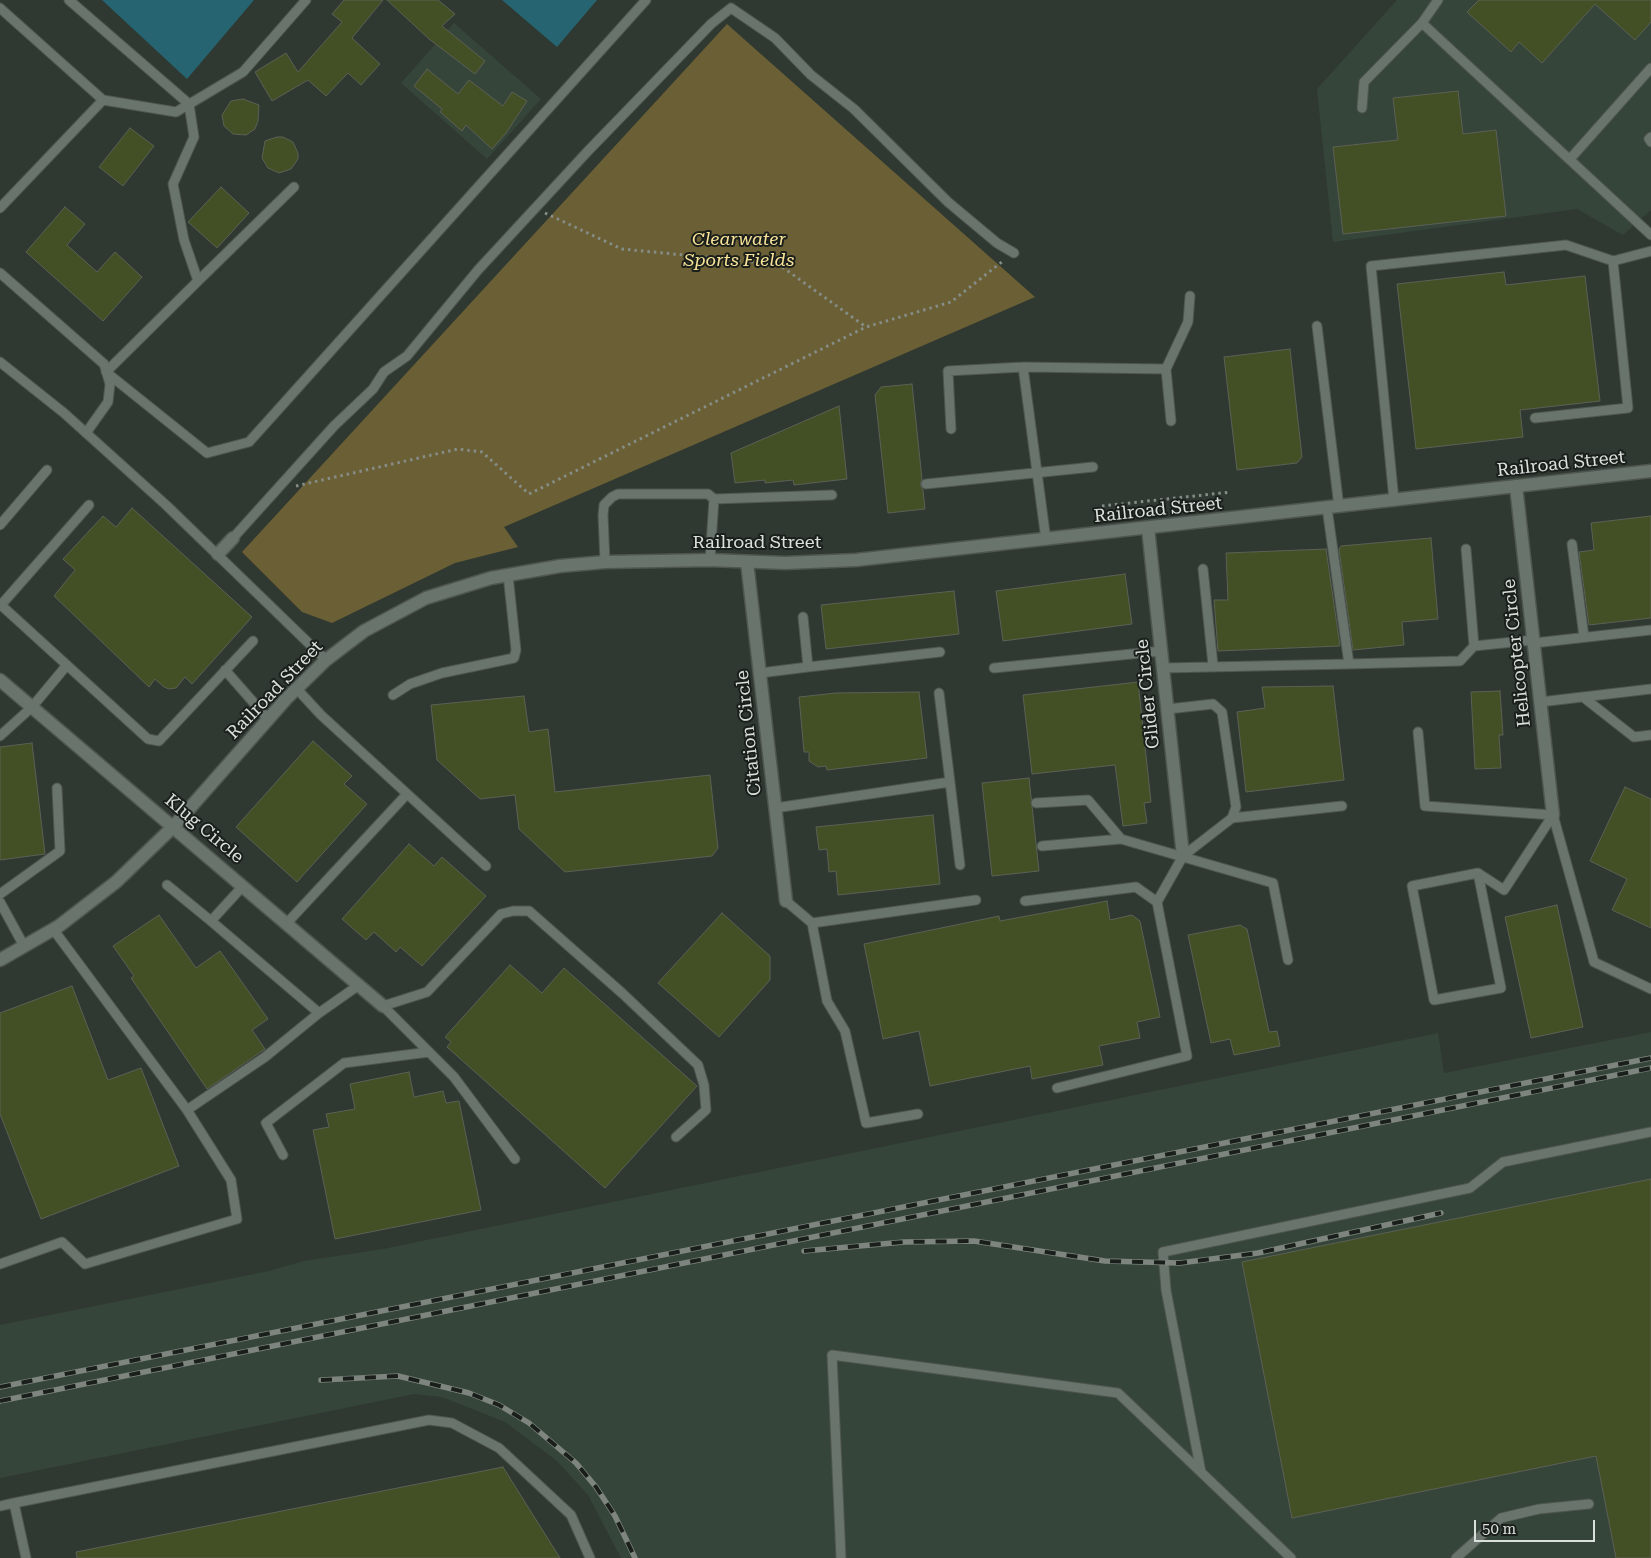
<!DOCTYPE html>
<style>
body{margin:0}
#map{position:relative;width:1651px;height:1558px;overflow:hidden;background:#2f3931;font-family:"Roboto Serif",serif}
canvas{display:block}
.scale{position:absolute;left:1474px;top:1520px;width:121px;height:22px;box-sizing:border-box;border:2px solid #dae0db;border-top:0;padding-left:6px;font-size:15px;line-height:18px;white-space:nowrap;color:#dae0db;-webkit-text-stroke:4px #1a1f1b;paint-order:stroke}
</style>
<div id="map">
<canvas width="1651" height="1558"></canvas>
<div class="scale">50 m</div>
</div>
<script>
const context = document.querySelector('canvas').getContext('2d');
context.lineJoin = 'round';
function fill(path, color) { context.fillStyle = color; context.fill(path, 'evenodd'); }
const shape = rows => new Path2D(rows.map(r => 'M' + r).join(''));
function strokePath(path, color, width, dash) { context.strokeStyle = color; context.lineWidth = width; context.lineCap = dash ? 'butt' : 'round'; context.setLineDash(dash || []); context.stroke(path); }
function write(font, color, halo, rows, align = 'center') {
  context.font = font + ' "Roboto Serif",serif'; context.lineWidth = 4; context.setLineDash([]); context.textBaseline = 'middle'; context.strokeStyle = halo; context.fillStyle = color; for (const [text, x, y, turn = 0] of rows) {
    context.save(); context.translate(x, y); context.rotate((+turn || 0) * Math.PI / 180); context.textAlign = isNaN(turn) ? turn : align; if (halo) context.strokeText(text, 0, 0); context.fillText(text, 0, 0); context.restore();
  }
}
const built = shape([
 [1397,0,1651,0,1651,210,1623,235,1577,209,1333,242,1317,89],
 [454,23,541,99,487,159,401,83],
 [1651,1032,1651,1558,621,1558,588,1495,557,1461,505,1422,442,1397,414,1394,0,1478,0,1325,269,1271,304,1261,383,1249,1438,1033,1444,1073]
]);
const green = shape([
 [727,24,1035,297,504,527,518,547,455,563,332,623,302,612,242,552]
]);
const water = shape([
 [102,0,254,0,187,79],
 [502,0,597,0,557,47]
]);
const building = shape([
 [344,0,383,0,352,38,380,64,361,85,348,73,326,96,308,80,272,101,255,72,286,53,298,72,342,22,332,14,344,0],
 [387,0,438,0,455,14,442,26,485,61,475,74,429,39,387,0],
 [1479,0,1651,0,1651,22,1635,40,1595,4,1542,63,1519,42,1511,52,1467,12,1479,0],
 [427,69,458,94,469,80,503,106,512,92,527,101,506,133,492,149,466,125,462,131,440,112,442,109,414,86,427,69],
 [1458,91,1463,134,1496,130,1506,216,1343,234,1333,147,1398,140,1393,98,1458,91],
 [243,99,259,105,258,121,255,129,246,135,233,134,224,126,222,115,231,101,243,99],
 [130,128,154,146,123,186,99,167,130,128],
 [277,137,283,137,293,142,298,153,298,159,291,169,279,173,268,168,262,158,265,141,277,137],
 [221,187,249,213,217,248,188,222,221,187],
 [65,207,85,224,67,245,97,272,115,252,142,277,103,321,26,252,65,207],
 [1504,272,1506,285,1585,276,1600,401,1520,410,1523,437,1416,449,1397,284,1504,272],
 [1290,349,1302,457,1297,463,1237,470,1224,357,1290,349],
 [912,384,922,479,920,485,923,490,925,509,888,513,875,395,881,387,912,384],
 [839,406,847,479,794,485,793,480,765,483,765,480,735,483,731,453,839,406],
 [132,508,252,617,192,684,185,677,176,688,169,689,164,687,155,679,149,687,54,596,75,570,63,559,103,516,116,527,132,508],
 [1651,516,1651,618,1589,625,1579,552,1594,550,1591,523,1651,516],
 [1431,538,1438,619,1402,622,1404,645,1353,650,1339,549,1341,546,1431,538],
 [1326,549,1340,646,1218,651,1214,600,1228,600,1226,553,1326,549],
 [1125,574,1132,624,1003,641,996,591,1125,574],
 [954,591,959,634,826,649,821,605,954,591],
 [1138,682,1151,802,1144,803,1147,823,1123,826,1115,765,1032,774,1023,695,1138,682],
 [1333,686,1344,780,1246,792,1237,712,1265,708,1262,687,1333,686],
 [1500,691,1503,735,1499,735,1501,768,1475,769,1471,692,1500,691],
 [919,692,927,758,827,770,826,766,818,767,809,761,809,752,804,752,799,697,836,693,919,692],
 [524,696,529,732,548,729,555,792,710,775,718,848,712,856,565,872,519,829,515,795,480,799,437,760,431,705,524,696],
 [313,741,352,776,344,784,367,804,297,882,236,827,313,741],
 [32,743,45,854,0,860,0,747,32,743],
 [1029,778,1039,871,992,876,982,783,1029,778],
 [1625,787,1651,799,1651,928,1612,910,1627,879,1590,861,1625,787],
 [933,815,940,884,838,895,836,871,829,872,827,849,819,850,816,827,933,815],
 [409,844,434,866,442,857,486,896,422,966,400,947,396,952,374,932,366,940,342,919,409,844],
 [1107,901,1110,920,1132,915,1140,921,1160,1017,1137,1022,1140,1038,1099,1046,1103,1065,1032,1079,1030,1066,930,1086,919,1031,883,1039,864,944,999,916,1000,921,1107,901],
 [1557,905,1583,1027,1531,1038,1505,917,1557,905],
 [722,913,770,956,770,980,719,1037,658,983,722,913],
 [159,915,196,968,220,951,268,1019,252,1030,265,1049,207,1089,131,978,134,976,113,946,159,915],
 [1240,925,1247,929,1269,1032,1277,1031,1280,1046,1234,1055,1230,1039,1211,1043,1188,935,1240,925],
 [510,965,542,993,564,968,697,1086,605,1188,447,1047,451,1042,445,1037,510,965],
 [72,986,108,1080,141,1068,179,1166,41,1219,0,1114,0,1013,72,986],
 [409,1072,414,1097,443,1091,446,1103,459,1101,481,1210,335,1239,313,1130,329,1127,326,1114,355,1109,350,1084,409,1072],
 [1651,1179,1651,1558,1616,1558,1596,1456,1292,1518,1242,1262,1651,1179],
 [503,1467,560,1558,77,1558,76,1552,503,1467]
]);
const path = shape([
 [545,213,622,249,778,264,866,327,951,302,1003,261],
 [296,486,458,449,482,452,529,494,866,327],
 [1102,506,1231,492]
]);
const service = shape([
 [69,0,189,104,194,137,173,184,184,240,198,281,106,372,207,453,249,442,646,0],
 [1438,0,1422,23,1651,235],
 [0,8,103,100,0,208],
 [103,100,176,112,243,72,306,0],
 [1362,108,1364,82,1422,23],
 [1651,137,1649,139,1651,142],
 [1570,159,1651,68],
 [0,273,104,364,110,384,108,402,86,433],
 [198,281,294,187],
 [1317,326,1339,507],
 [0,362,64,413,166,505,326,660],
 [1023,367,1046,540],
 [1166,369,1188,322,1190,296],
 [1535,418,1628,408,1613,261],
 [951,429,948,371,1023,367,1166,369,1171,421],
 [926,484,1093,467],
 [1394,500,1371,266,1566,245,1613,261,1651,251],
 [89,505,1,605,148,739,159,741,253,641],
 [1327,508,1349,664,1460,661,1474,646],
 [0,525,47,470],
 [233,538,334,426,373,389,384,372,407,356,478,270,588,151,711,24,731,8,775,38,811,75,854,109,948,202,997,243,1014,253],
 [1572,544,1584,637],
 [1466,549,1474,646,1533,640],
 [710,560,714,499,832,495],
 [605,562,603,515,604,505,612,497,618,494,708,494,714,499],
 [1203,569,1213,665],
 [1534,643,1651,630],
 [808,667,940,652],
 [994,668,1161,651],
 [1163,668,1349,664],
 [225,670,268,719],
 [760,673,808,667,803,617],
 [297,689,321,715,486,866],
 [939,693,950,782],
 [393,695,410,684,442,673,514,658,516,650,508,575],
 [1583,697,1634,737,1651,735],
 [1540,702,1651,689],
 [1418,732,1425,806,1553,815],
 [0,736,32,707,67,665],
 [1036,803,1088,800,1121,839,1273,883,1288,960],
 [775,808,950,782,960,865],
 [1553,815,1594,962,1651,989],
 [1232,818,1342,806],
 [1042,846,1121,839],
 [1478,873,1501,988,1434,1000,1412,886,1478,873,1504,890,1553,815],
 [167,885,211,921],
 [243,886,211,921,319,1013,359,985],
 [0,894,60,851,57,788],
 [786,901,812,923,827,1001,845,1031,866,1123,918,1114],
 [1025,901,1136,887,1157,902],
 [0,902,24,946],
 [287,923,407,794],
 [812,923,976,900],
 [53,929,187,1110,265,1057,319,1013],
 [1057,1088,1187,1056,1157,902,1183,856,1232,818,1236,807,1222,712,1213,704,1168,709],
 [283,1155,266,1123,344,1063,429,1052],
 [515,1159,454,1077,383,1006,427,992,501,914,513,911,529,911,622,993,698,1065,704,1085,706,1110,676,1137],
 [0,1264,62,1242,85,1264,237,1219,231,1180,187,1110],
 [1201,1472,1166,1290,1163,1252,1470,1188,1503,1162,1651,1132],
 [0,1506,14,1503],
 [26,1558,14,1503,429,1420,452,1423,499,1448,571,1515,590,1558],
 [841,1558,832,1355,1118,1393,1291,1558],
 [1456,1558,1501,1518,1539,1509,1589,1504]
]);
const minor = shape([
 [1516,486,1553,815],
 [1148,528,1183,856],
 [218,554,233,538],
 [747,562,786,901],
 [0,680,383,1006]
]);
const secondary = shape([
 [0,960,59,926,116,882,174,826,286,699,326,660,364,631,426,598,491,578,560,566,605,562,710,560,785,563,856,560,1651,471]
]);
const rail = shape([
 [804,1251,904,1242,974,1241,1105,1261,1180,1263,1258,1253,1441,1213],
 [321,1380,398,1376,469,1393,499,1405,529,1423,576,1463,596,1487,615,1516,635,1558],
 [0,1387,1651,1058],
 [0,1401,1651,1068]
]);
const parkNames = [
 ["Clearwater",739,240],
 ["Sports Fields",739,261]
];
const streetNames = [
 ["Railroad Street",1561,464,-6],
 ["Railroad Street",1158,510,-6],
 ["Railroad Street",757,543],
 ["Helicopter Circle",1517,653,-96],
 ["Railroad Street",275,690,-46],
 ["Glider Circle",1148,694,-96],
 ["Citation Circle",749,733,-96],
 ["Klug Circle",204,829,40]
];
fill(built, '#36453a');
fill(green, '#6b5f35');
fill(water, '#256470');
fill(building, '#435026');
strokePath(building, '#5c6055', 1);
strokePath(service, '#4e564f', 11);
strokePath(minor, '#4e564f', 15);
strokePath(secondary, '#4e564f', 15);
strokePath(path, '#858d86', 3, [2.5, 4]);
strokePath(service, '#69746c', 9);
strokePath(minor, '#69746c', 12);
strokePath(secondary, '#69746c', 12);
strokePath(rail, '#7d857e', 5.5);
strokePath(rail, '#1a1f1b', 4, [11]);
write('italic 18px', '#f9e399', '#1a1f1b', parkNames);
write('18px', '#dae0db', '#1a1f1b', streetNames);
</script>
